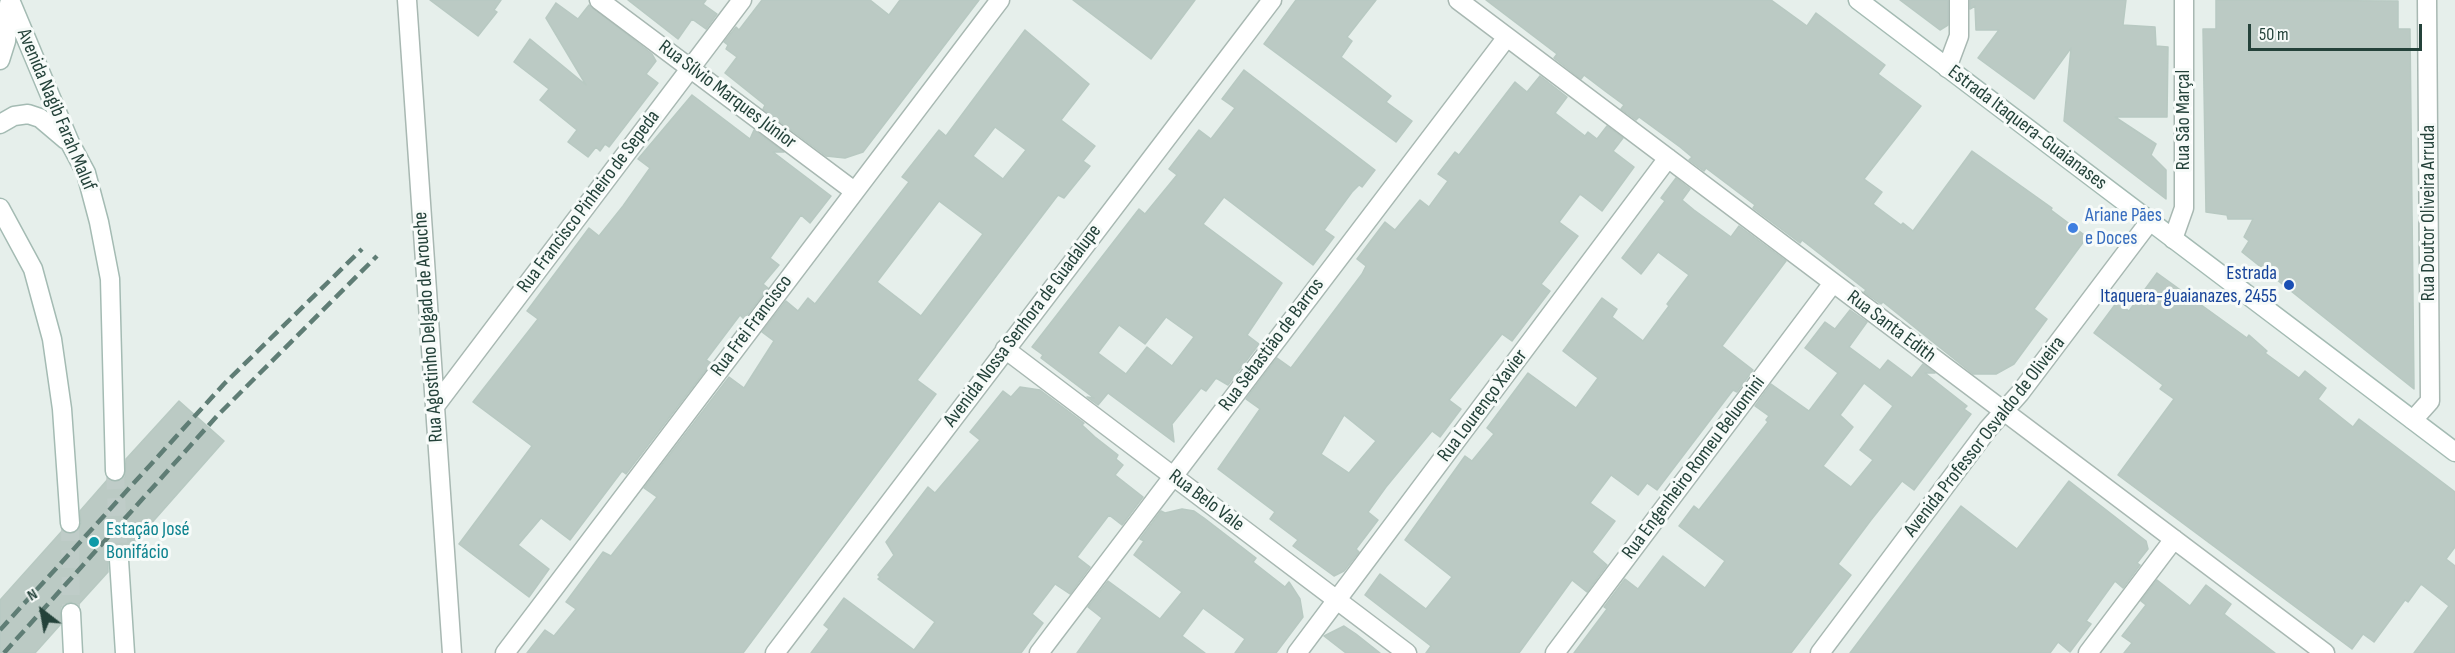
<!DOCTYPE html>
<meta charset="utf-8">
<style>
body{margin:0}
#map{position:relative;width:2455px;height:653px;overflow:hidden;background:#e6efeb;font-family:"Sofia Sans Condensed",sans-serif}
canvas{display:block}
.north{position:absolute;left:12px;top:581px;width:60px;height:60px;-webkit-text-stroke:4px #f7fbf9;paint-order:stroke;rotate:329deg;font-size:16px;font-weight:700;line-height:24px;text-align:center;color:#24423a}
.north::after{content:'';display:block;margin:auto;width:21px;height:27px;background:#24423a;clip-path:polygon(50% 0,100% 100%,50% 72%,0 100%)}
.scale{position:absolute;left:2248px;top:24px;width:174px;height:27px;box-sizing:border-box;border:3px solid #24423a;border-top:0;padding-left:8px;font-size:18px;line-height:21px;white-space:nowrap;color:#24423a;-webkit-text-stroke:4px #f7fbf9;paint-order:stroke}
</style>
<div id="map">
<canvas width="2455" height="653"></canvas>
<div class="north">N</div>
<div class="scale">50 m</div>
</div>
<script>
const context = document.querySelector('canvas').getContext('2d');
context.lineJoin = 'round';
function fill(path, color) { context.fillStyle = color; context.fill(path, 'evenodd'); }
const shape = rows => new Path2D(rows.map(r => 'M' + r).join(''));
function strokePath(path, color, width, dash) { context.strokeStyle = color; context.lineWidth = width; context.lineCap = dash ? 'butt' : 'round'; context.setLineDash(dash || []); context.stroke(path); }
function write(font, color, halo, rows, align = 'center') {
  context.font = font + ' "Sofia Sans Condensed",sans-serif'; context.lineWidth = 6; context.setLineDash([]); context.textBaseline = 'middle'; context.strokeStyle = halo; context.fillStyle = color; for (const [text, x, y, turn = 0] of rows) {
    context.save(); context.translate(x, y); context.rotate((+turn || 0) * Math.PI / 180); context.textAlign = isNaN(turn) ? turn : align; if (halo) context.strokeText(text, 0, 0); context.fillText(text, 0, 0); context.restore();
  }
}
const building = shape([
 [430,0,501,0,494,10,497,12,478,36,430,0],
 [628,0,706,0,703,4,717,14,706,29,692,19,678,39,628,0],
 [762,0,870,0,889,15,900,0,979,0,863,152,845,158,826,156,763,109,765,105,725,73,737,57,726,49,728,45,724,42,736,27,739,30,762,0],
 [1073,0,1195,0,1151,59,1073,0],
 [1296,0,1376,0,1347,37,1352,41,1341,57,1391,96,1386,102,1412,121,1396,142,1264,44,1296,0],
 [1486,0,1771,0,1807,26,1816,13,1885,65,1878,74,1921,106,1864,179,1882,192,1873,204,1901,225,1903,223,1913,231,1972,151,2052,208,2051,210,2087,237,2034,309,2047,319,2014,364,1996,374,1973,374,1883,302,1881,304,1864,292,1866,290,1802,240,1800,243,1753,208,1755,205,1706,168,1704,171,1689,160,1692,157,1680,147,1639,117,1636,120,1621,109,1624,105,1605,91,1584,75,1581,79,1554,58,1557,54,1486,0],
 [1900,0,1948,0,1948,25,1940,30,1900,0],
 [1970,0,2126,0,2123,25,2155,27,2156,46,2168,47,2167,117,2115,117,2156,144,2151,155,2166,170,2166,199,2064,121,2071,48,2034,99,1978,58,1999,30,1976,30,1975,6,1970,9,1970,0],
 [2216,0,2398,1,2398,29,2410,29,2414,389,2242,252,2249,241,2244,237,2253,219,2228,219,2227,215,2206,212,2203,29,2216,29,2216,0],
 [556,3,578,19,589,5,652,54,656,61,646,74,658,83,609,147,605,144,600,151,596,147,588,157,568,142,577,130,540,100,549,89,514,62,530,39,586,85,546,18,556,3],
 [1025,30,1089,84,1061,120,1095,146,1083,161,1090,166,1064,198,1058,195,917,380,936,394,743,653,527,653,545,630,554,636,576,609,566,602,603,552,611,556,657,497,644,488,729,377,744,388,774,341,762,332,786,301,798,311,808,298,815,304,909,182,902,177,939,130,946,136,1025,30],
 [995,127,1026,150,1003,179,973,156,995,127],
 [939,201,983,234,921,316,877,282,939,201],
 [1244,70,1375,170,1362,187,1359,185,1352,192,1324,230,1334,237,1313,265,1224,197,1203,224,1282,283,1247,335,1259,344,1228,385,1216,378,1206,391,1201,388,1172,424,1174,442,1108,393,1098,405,1087,397,1094,398,1041,358,1043,355,1032,347,1139,209,1145,214,1177,175,1169,169,1199,130,1211,139,1235,108,1222,99,1244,70],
 [1166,317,1194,337,1172,366,1147,347,1126,374,1098,353,1119,325,1145,344,1166,317],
 [1540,76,1567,97,1555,113,1585,136,1588,132,1597,139,1607,126,1623,138,1613,151,1634,167,1602,211,1580,194,1559,222,1578,236,1541,284,1550,291,1512,341,1502,334,1449,400,1461,409,1440,437,1432,431,1386,487,1368,512,1378,520,1356,549,1359,552,1344,571,1334,576,1293,546,1298,540,1270,519,1275,512,1218,469,1260,409,1246,399,1277,358,1291,368,1362,274,1366,266,1357,259,1385,222,1395,230,1420,200,1429,207,1448,181,1438,174,1455,152,1459,155,1515,82,1527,92,1540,76],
 [1344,415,1376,441,1349,473,1321,454,1344,415],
 [692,95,750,139,754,130,784,152,773,152,831,196,810,223,801,215,770,258,779,265,763,284,768,288,744,319,740,315,706,360,711,363,626,474,622,471,570,540,541,518,518,545,549,569,529,597,459,544,532,446,473,402,538,319,527,311,589,228,599,236,623,206,650,168,638,159,692,95],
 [1676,178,1690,189,1682,200,1694,210,1731,237,1739,226,1786,261,1722,346,1753,370,1737,392,1733,390,1657,490,1647,483,1638,495,1611,475,1590,503,1615,521,1592,552,1607,565,1587,592,1572,580,1519,653,1426,653,1431,646,1365,595,1380,574,1426,609,1452,577,1405,540,1465,456,1472,461,1494,434,1487,428,1528,373,1576,408,1598,378,1563,351,1602,298,1617,309,1612,317,1643,341,1669,306,1667,304,1689,275,1658,252,1641,274,1622,258,1665,201,1661,198,1676,178],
 [2157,273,2247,338,2249,335,2267,351,2265,353,2299,378,2305,371,2326,388,2318,399,2353,427,2359,419,2455,492,2455,547,2446,559,2455,566,2455,653,2414,653,2449,606,2421,584,2408,602,2405,600,2374,642,2363,634,2352,649,2118,475,2174,399,2160,389,2163,385,2094,333,2117,302,2129,311,2157,273],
 [1850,310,1867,322,1849,347,1880,370,1888,360,1912,378,1923,364,1935,373,1925,373,1967,406,1964,409,1971,414,1914,490,1902,481,1871,520,1838,564,1851,575,1791,653,1574,653,1607,609,1604,607,1625,579,1638,589,1663,556,1705,588,1725,561,1679,526,1694,506,1699,510,1768,422,1766,420,1769,416,1755,406,1771,384,1809,411,1838,373,1805,348,1825,322,1835,329,1850,310],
 [1864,383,1893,406,1860,450,1873,460,1851,487,1823,466,1853,427,1840,415,1864,383],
 [1020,387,1040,390,1084,423,1082,425,1095,437,1118,455,1116,459,1123,465,1115,475,1143,497,1122,525,1109,515,1077,557,1090,567,1070,594,1055,584,1032,614,1043,623,1021,653,811,653,829,629,824,625,844,598,914,650,935,622,878,579,880,577,878,575,894,555,886,542,928,487,935,493,980,440,970,432,1003,391,1011,397,1020,387],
 [179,401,224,441,126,552,119,549,112,551,108,560,108,572,78,605,70,602,61,607,60,625,35,653,0,653,0,600,62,531,70,534,77,532,81,523,80,511,108,479,116,482,125,477,126,459,179,401],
 [2069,481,2146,541,2148,549,2137,563,2140,565,2123,588,2115,581,2086,621,2091,624,2070,652,2058,642,2050,653,1850,653,1961,506,2017,549,2069,481],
 [1182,509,1194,511,1204,518,1256,558,1253,562,1285,587,1289,582,1300,599,1303,617,1276,653,1235,653,1245,639,1203,608,1182,636,1205,653,1077,653,1102,618,1088,607,1108,581,1160,619,1182,592,1134,555,1144,541,1140,539,1161,511,1165,513,1182,509],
 [2157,580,2190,606,2206,585,2231,604,2224,614,2275,653,2124,653,2132,643,2122,636,2146,605,2141,601,2157,580],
 [1344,626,1356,634,1380,653,1346,653,1324,636,1344,626]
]);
const secondaryTunnel = shape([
 [115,471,119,560],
 [70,523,71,613]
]);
const minor = shape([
 [407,0,452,653],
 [599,0,854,191],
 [1458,0,2325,653],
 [1947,68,1959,36,1959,0],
 [2173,239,2184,208,2184,0],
 [1005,349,1407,653],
 [436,405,742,0],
 [2413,420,2430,401,2427,0],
 [505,653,1000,0],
 [775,653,1272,0],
 [1039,653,1507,37],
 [1297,653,1668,158],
 [1555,653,1833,283],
 [2088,653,2174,539]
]);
const tertiary = shape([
 [1820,653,1988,429,2020,393,2150,221]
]);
const secondary = shape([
 [10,0,70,143,86,173,99,222,110,279,115,471],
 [1858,0,2455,452],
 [0,60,6,41,9,4],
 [0,124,14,116,28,114,40,118,66,140],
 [0,208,33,269,52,339,62,409,70,523],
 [119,560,125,653],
 [71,613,73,653]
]);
const rail = shape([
 [0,630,224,384,362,249],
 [4,653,217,416,377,256]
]);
const markers = [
 [2073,228,6,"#3f7fe0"],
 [2289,285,6,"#1a4fb4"],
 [94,542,6,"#0f9aa8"]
];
const streetNames = [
 ["Rua Sílvio Marques Júnior",727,95,37],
 ["Avenida Nagib Farah Maluf",56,110,67],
 ["Rua São Marçal",2184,120,-90],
 ["Estrada Itaquera-Guaianases",2027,128,37],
 ["Rua Francisco Pinheiro de Sepeda",589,202,-53],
 ["Rua Doutor Oliveira Arruda",2429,213,-90],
 ["Rua Frei Francisco",752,326,-53],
 ["Avenida Nossa Senhora de Guadalupe",1023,326,-53],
 ["Rua Agostinho Delgado de Arouche",429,327,-94],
 ["Rua Santa Edith",1891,327,37],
 ["Rua Sebastião de Barros",1272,345,-53],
 ["Rua Lourenço Xavier",1483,406,-53],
 ["Avenida Professor Osvaldo de Oliveira",1985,437,-52],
 ["Rua Engenheiro Romeu Beluomini",1694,468,-53],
 ["Rua Belo Vale",1206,501,37]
];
const shopNames = [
 ["Ariane Pães",2085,216],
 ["e Doces",2085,239]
];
const transitNames = [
 ["Estrada",2277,274],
 ["Itaquera-guaianazes, 2455",2277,297]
];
const cultureNames = [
 ["Estação José",106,530],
 ["Bonifácio",106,553]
];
fill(building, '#bbcac4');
strokePath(building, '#b8c9c2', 1.5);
strokePath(secondaryTunnel, '#bfccc8', 18, [18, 9]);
strokePath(minor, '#a8b8b2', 21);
strokePath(tertiary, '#a8b8b2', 21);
strokePath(secondary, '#a4bbb3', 21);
strokePath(minor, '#fff', 18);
strokePath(tertiary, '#fff', 18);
strokePath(secondary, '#fff', 18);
strokePath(rail, '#5f7d75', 4.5, [12, 6]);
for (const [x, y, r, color] of markers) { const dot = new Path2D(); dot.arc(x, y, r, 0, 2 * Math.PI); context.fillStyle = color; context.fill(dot); strokePath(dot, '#f7fbf9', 2); }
write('20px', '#24423a', '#f7fbf9', streetNames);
write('20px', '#366cbe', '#f7fbf9', shopNames, 'left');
write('20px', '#164399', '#f7fbf9', transitNames, 'right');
write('20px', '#0d838f', '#f7fbf9', cultureNames, 'left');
</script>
